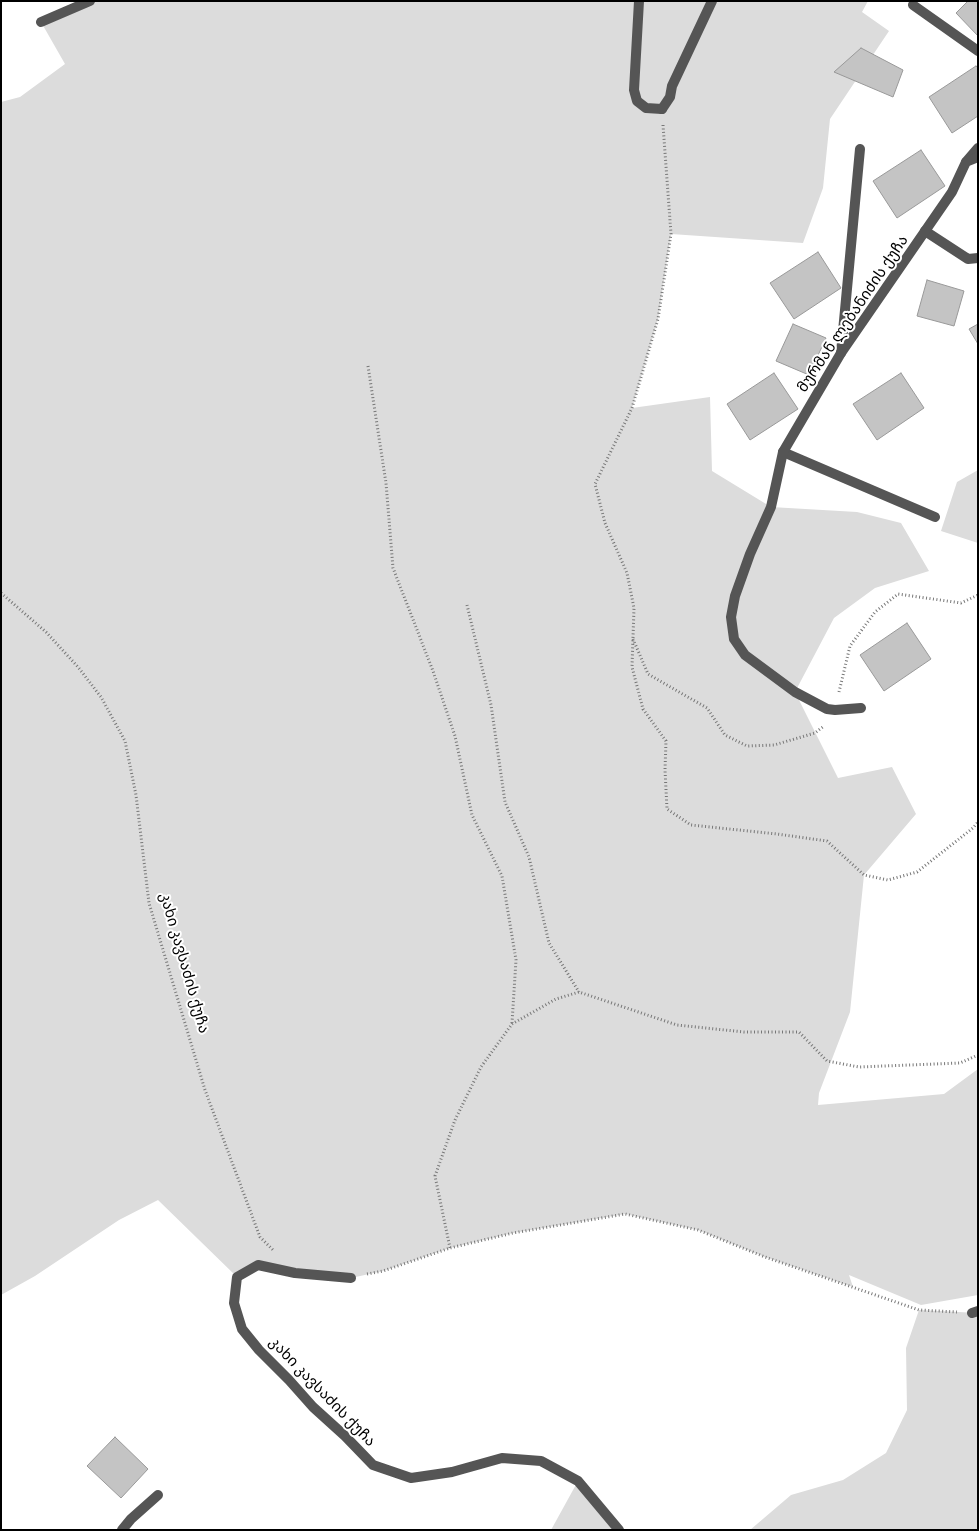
<!DOCTYPE html>
<meta charset="utf-8">
<style>
body{margin:0}
#map{position:relative;width:979px;height:1531px;overflow:hidden;background:#fff;font-family:"Fira Sans Condensed",sans-serif}
canvas{display:block}
.frame{position:absolute;inset:0;border:2px solid #000;pointer-events:none}
</style>
<div id="map">
<canvas width="979" height="1531"></canvas>
<div class="frame"></div>
</div>
<script>
const context = document.querySelector('canvas').getContext('2d');
context.lineJoin = 'round';
function fill(path, color) { context.fillStyle = color; context.fill(path, 'evenodd'); }
const shape = rows => new Path2D(rows.map(r => 'M' + r).join(''));
function strokePath(path, color, width, dash) { context.strokeStyle = color; context.lineWidth = width; context.lineCap = dash ? 'butt' : 'round'; context.setLineDash(dash || []); context.stroke(path); }
function write(font, color, halo, rows, align = 'center') {
  context.font = font + ' "Fira Sans Condensed","Noto Sans Georgian",sans-serif'; context.lineWidth = 4; context.setLineDash([]); context.textBaseline = 'middle'; context.strokeStyle = halo; context.fillStyle = color; for (const [text, x, y, turn = 0] of rows) {
    context.save(); context.translate(x, y); context.rotate((+turn || 0) * Math.PI / 180); context.textAlign = isNaN(turn) ? turn : align; if (halo) context.strokeText(text, 0, 0); context.fillText(text, 0, 0); context.restore();
  }
}
const green = shape([
 [90,1,868,1,862,12,889,31,830,119,823,188,803,243,671,234,658,319,632,408,710,397,712,471,771,507,857,512,901,523,929,571,875,588,834,618,795,692,838,778,892,767,916,814,864,875,850,1012,819,1093,818,1105,944,1094,978,1069,978,1295,921,1305,849,1275,853,1287,765,1257,698,1230,625,1214,513,1233,450,1248,383,1271,351,1278,258,1265,237,1277,158,1200,119,1220,35,1276,1,1295,1,102,20,97,65,64,41,22],
 [978,470,978,543,941,531,957,482],
 [919,1310,978,1313,978,1530,750,1530,791,1495,843,1480,886,1453,907,1410,906,1348],
 [578,1481,619,1530,551,1530]
]);
const building = shape([
 [968,1,978,1,978,36,956,13,968,1],
 [861,48,903,70,893,97,834,72,861,48],
 [976,66,978,68,978,116,952,133,929,97,976,66],
 [921,150,945,186,897,218,873,181,921,150],
 [818,252,841,288,794,319,770,283,818,252],
 [927,280,964,291,954,326,917,316,927,280],
 [793,324,826,338,809,375,776,361,793,324],
 [978,324,978,344,969,329,978,324],
 [774,373,798,409,750,440,727,404,774,373],
 [901,373,924,408,877,440,853,404,901,373],
 [907,623,931,659,884,691,860,655,907,623],
 [115,1437,148,1469,121,1498,87,1466,115,1437]
]);
const path = shape([
 [663,125,671,234,658,319,632,408,595,484,605,523,627,573,634,608,632,667,643,709,666,741,665,770,667,809,691,825,777,834,827,841,864,875,888,880,917,872,973,828,978,822],
 [368,366,386,483,393,568,433,671,455,736,472,815,502,876,516,960,512,1023],
 [1,593,46,632,78,667,101,697,125,741,136,795,149,903,205,1090,260,1237,273,1250],
 [467,605,491,705,505,802,529,857,549,943,579,992],
 [633,639,648,674,707,708,725,735,747,746,774,745,815,733,824,726],
 [839,692,850,646,875,612,898,594,961,603,978,595],
 [450,1248,435,1176,455,1120,481,1067,512,1024,556,999,579,992,677,1025,744,1032,799,1032,827,1061,859,1067,960,1063,978,1055],
 [367,1274,383,1271,450,1248,513,1233,625,1214,698,1230,765,1257,919,1310,957,1312]
]);
const service = shape([
 [639,1,634,90,637,101,646,108,662,109],
 [913,5,978,51],
 [41,22,90,1],
 [966,162,978,148],
 [925,231,968,259,978,258],
 [841,353,860,149],
 [783,452,935,517],
 [122,1530,131,1519,158,1495]
]);
const minor = shape([
 [662,109,670,97,672,86,712,1],
 [861,708,835,710,827,709,795,692,745,655,734,639,731,617,735,596,750,554,771,507,783,452,841,353,952,192,966,162,978,157],
 [351,1278,295,1273,258,1265,237,1277,234,1303,242,1329,259,1350,289,1380,313,1407,345,1436,373,1465,411,1478,452,1472,502,1458,541,1461,578,1481,619,1530],
 [972,1313,978,1311]
]);
const streetNames = [
 ["მურმან ლებანიძის ქუჩა",853,314,-56],
 ["კახი კავსაძის ქუჩა",184,963,74],
 ["კახი კავსაძის ქუჩა",322,1392,46]
];
fill(green, '#dcdcdc');
fill(building, '#c4c4c4');
strokePath(building, '#999', 1);
strokePath(path, '#777', 3, [1, 2.5]);
strokePath(service, '#555', 10);
strokePath(minor, '#555', 10);
write('15px', '#000', '#fff', streetNames);
</script>
